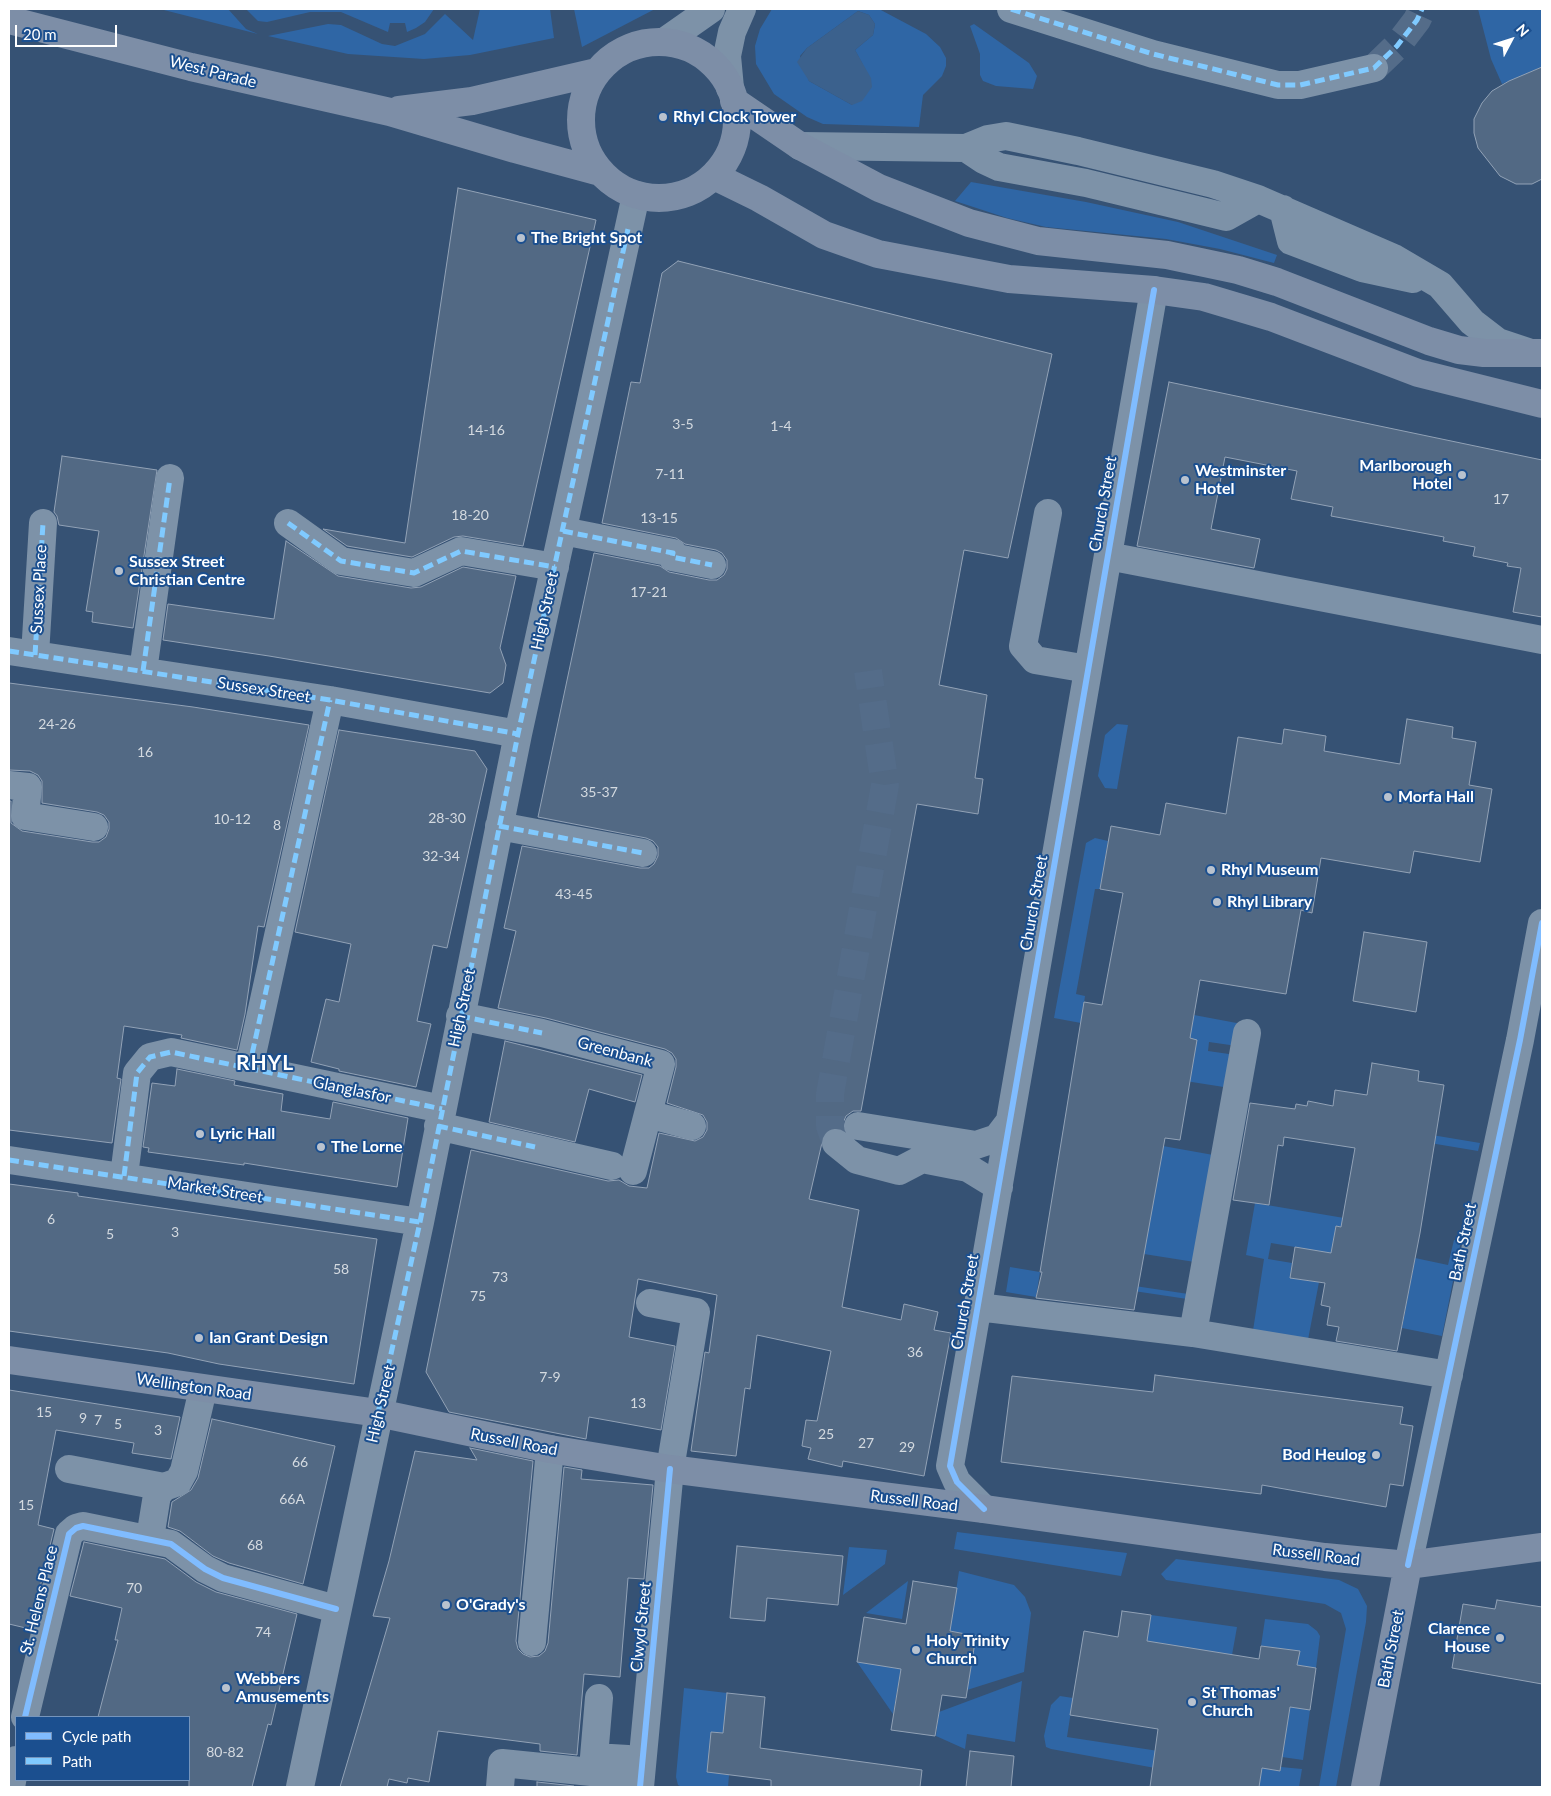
<!DOCTYPE html>
<style>
body{margin:0}
#map{position:relative;width:1551px;height:1796px;overflow:hidden;background:#365274;font-family:Lato,sans-serif}
canvas{display:block}
.frame{position:absolute;inset:0;border:10px solid #fff;pointer-events:none}
.legend{position:absolute;left:15px;top:1716px;width:175px;height:65px;box-sizing:border-box;background:#1b4f8f;border:1px solid #7695bc;margin:0;padding:6px 9px;list-style:none;font-size:15px;color:#fff}
.legend li{display:flex;align-items:center;gap:10px;height:25px}
.legend b{width:25px;border:1px solid #7695bc}
.north{position:absolute;left:1486px;top:15px;width:50px;height:50px;-webkit-text-stroke:4px #1b4f8f;paint-order:stroke;rotate:50deg;font-size:14px;font-weight:700;line-height:20px;text-align:center;color:#fff}
.north::after{content:'';display:block;margin:auto;width:18px;height:22px;background:#fff;clip-path:polygon(50% 0,100% 100%,50% 72%,0 100%)}
.scale{position:absolute;left:15px;top:25px;width:102px;height:22px;box-sizing:border-box;border:2px solid #fff;border-top:0;padding-left:6px;font-size:15px;line-height:18px;white-space:nowrap;color:#fff;-webkit-text-stroke:4px #1b4f8f;paint-order:stroke}
</style>
<div id="map">
<canvas width="1551" height="1796"></canvas>
<div class="frame"></div>
<ul class="legend">
<li><b style="height:6px;background:#80bcff"></b>Cycle path</li>
<li><b style="height:6px;background:#80caff"></b>Path</li>
</ul>
<div class="north">N</div>
<div class="scale">20 m</div>
</div>
<script>
const context = document.querySelector('canvas').getContext('2d');
context.lineJoin = 'round';
function fill(path, color) { context.fillStyle = color; context.fill(path, 'evenodd'); }
const shape = rows => new Path2D(rows.map(r => 'M' + r).join(''));
function strokePath(path, color, width, dash) { context.strokeStyle = color; context.lineWidth = width; context.lineCap = dash ? 'butt' : 'round'; context.setLineDash(dash || []); context.stroke(path); }
function write(font, color, halo, rows, align = 'center') {
  context.font = font + ' Lato,sans-serif'; context.lineWidth = 4; context.setLineDash([]); context.textBaseline = 'middle'; context.strokeStyle = halo; context.fillStyle = color; for (const [text, x, y, turn = 0] of rows) {
    context.save(); context.translate(x, y); context.rotate((+turn || 0) * Math.PI / 180); context.textAlign = isNaN(turn) ? turn : align; if (halo) context.strokeText(text, 0, 0); context.fillText(text, 0, 0); context.restore();
  }
}
const green = shape([
 [160,9,228,9,246,29,258,34],
 [246,9,434,9,425,22,416,28,407,32,405,23,390,23,388,32,341,12,310,12,267,22,258,21],
 [480,9,550,9,554,38,470,55,424,59,348,54,268,36,328,24,341,25,382,44,395,46,425,34,445,14,473,40],
 [574,9,655,9,582,47],
 [772,9,879,9,926,34,940,47,946,58,946,66,942,76,923,95,919,127,823,124,807,117,774,94,756,64,755,46,760,29],
 [858,11,869,15,875,24,873,35,855,50,863,65,852,105,809,81,800,56,807,48],
 [1478,9,1542,9,1542,67,1502,84,1491,59],
 [974,24,1029,63,1037,76,1033,89,996,86,983,81,980,75,980,54,970,26],
 [971,182,1086,202,1178,222,1277,255,1274,263,1220,249,1166,239,1046,227,1007,218,955,201],
 [1117,724,1128,725,1117,789,1105,788,1098,776,1105,735],
 [1095,838,1108,841,1100,889,1095,889,1076,994,1085,996,1081,1023,1054,1018,1086,843],
 [1194,1015,1242,1024,1237,1046,1209,1042,1208,1051,1236,1055,1230,1088,1160,1077],
 [1432,1135,1480,1143,1478,1151,1430,1143],
 [1163,1146,1219,1156,1201,1263,1144,1254],
 [1255,1203,1356,1220,1354,1229,1336,1226,1331,1253,1271,1243,1268,1259,1292,1263,1290,1278,1319,1282,1307,1345,1252,1337,1264,1259,1246,1255],
 [1454,1240,1461,1241,1442,1336,1402,1328,1415,1258,1448,1265],
 [1010,1267,1040,1272,1036,1297,1006,1292],
 [1088,1279,1195,1295,1194,1300,1087,1284],
 [957,1532,1127,1553,1121,1576,954,1549],
 [849,1547,887,1550,885,1564,843,1595],
 [1176,1559,1339,1580,1358,1589,1367,1606,1366,1622,1336,1787,1319,1787,1346,1629,1341,1613,1325,1604,1166,1580,1161,1574],
 [959,1571,1014,1585,1025,1597,1031,1613,1024,1672,967,1690,976,1636,950,1631],
 [908,1581,902,1619,866,1613],
 [1151,1615,1237,1627,1232,1655,1147,1641],
 [1265,1619,1308,1624,1317,1631,1320,1636,1316,1668,1297,1665,1299,1651,1261,1646],
 [857,1662,901,1669,893,1714],
 [1022,1681,1015,1742,967,1734,965,1749,936,1736,939,1712],
 [684,1688,727,1693,723,1733,711,1732,707,1772,729,1775,728,1787,682,1787,678,1785,676,1777],
 [1060,1696,1073,1698,1067,1737,1191,1756,1177,1772,1051,1749,1046,1747,1044,1736,1051,1705],
 [1290,1707,1310,1710,1303,1760,1282,1757],
 [1236,1764,1280,1771,1281,1767,1302,1769,1299,1787,1259,1787,1259,1783]
]);
const water = shape([
 [858,11,869,15,875,24,873,35,855,50,871,78,872,87,862,101,852,105,809,81,797,62,807,48]
]);
const building = shape([
 [1542,67,1542,179,1532,184,1516,184,1500,176,1478,148,1474,133,1474,119,1482,103,1492,91,1509,81,1542,67],
 [458,188,596,220,523,546,463,536,454,537,412,557,347,546,323,529,405,543,458,188],
 [678,261,1052,354,1008,558,964,550,939,685,987,695,975,778,983,779,978,814,917,804,861,1111,853,1111,846,1116,843,1123,843,1130,831,1128,824,1134,809,1199,859,1210,842,1307,901,1320,904,1304,938,1312,934,1330,951,1333,924,1476,843,1461,842,1467,808,1459,811,1448,802,1446,806,1420,817,1421,831,1351,757,1335,750,1389,745,1388,736,1456,691,1451,705,1352,709,1353,717,1295,638,1279,629,1337,675,1346,661,1430,589,1417,586,1439,449,1412,426,1372,471,1150,608,1181,619,1180,629,1186,647,1188,659,1133,695,1141,703,1137,707,1130,707,1122,703,1115,667,1103,676,1067,676,1059,672,1053,665,1049,546,1018,498,1008,516,931,504,928,522,846,640,868,649,868,654,864,658,856,658,847,653,841,646,838,538,817,594,553,660,566,669,572,709,580,717,580,724,575,727,569,727,560,722,553,716,550,685,544,676,538,602,523,631,382,640,383,662,273,678,261],
 [1169,382,1542,460,1542,617,1513,612,1521,568,1507,566,1508,563,1473,556,1475,547,1443,541,1444,537,1331,516,1333,507,1291,499,1297,471,1225,457,1211,529,1260,539,1254,568,1137,546,1169,382],
 [62,456,157,470,133,628,92,622,93,612,86,611,99,531,59,525,57,516,54,512,62,456],
 [286,541,338,576,411,588,421,587,463,567,516,576,500,648,506,665,503,683,490,693,269,656,163,640,168,604,274,619,286,541],
 [9,683,193,707,309,725,264,927,258,926,245,1014,237,1050,181,1038,182,1035,124,1026,117,1078,121,1079,112,1143,9,1130,9,801,11,801,11,823,22,831,92,842,99,842,106,837,109,829,109,822,104,815,97,812,42,803,42,781,38,775,30,771,9,770,9,683],
 [1407,719,1453,727,1452,738,1476,742,1469,785,1492,789,1480,862,1414,851,1410,873,1321,858,1312,913,1301,910,1286,994,1200,980,1190,1038,1197,1040,1180,1140,1165,1138,1134,1310,1036,1298,1042,1272,1040,1272,1084,1002,1102,1005,1123,893,1100,889,1111,826,1160,835,1166,803,1226,814,1238,737,1282,744,1284,729,1326,736,1324,751,1400,764,1407,719],
 [339,730,475,751,487,769,447,948,433,945,417,1021,431,1024,416,1087,339,1071,339,1069,311,1062,326,999,339,1002,351,944,295,932,339,730],
 [1364,932,1427,942,1416,1012,1353,1001,1364,932],
 [505,1041,642,1075,635,1102,589,1089,575,1142,489,1122,505,1041],
 [1372,1063,1419,1071,1418,1081,1444,1085,1420,1233,1397,1351,1336,1341,1339,1327,1327,1325,1330,1307,1321,1305,1325,1283,1290,1278,1295,1247,1331,1253,1336,1226,1341,1227,1355,1148,1284,1137,1283,1146,1278,1145,1269,1205,1233,1200,1250,1103,1295,1109,1296,1104,1307,1106,1308,1101,1333,1106,1335,1090,1367,1095,1372,1063],
 [177,1069,235,1081,234,1085,283,1094,281,1111,330,1119,333,1102,408,1118,397,1187,244,1163,244,1165,148,1152,149,1148,143,1147,152,1083,175,1086,177,1069],
 [9,1184,78,1193,78,1196,377,1239,354,1384,219,1364,168,1353,9,1331,9,1184],
 [1155,1375,1403,1407,1400,1424,1413,1426,1403,1486,1390,1484,1386,1507,1262,1485,1261,1494,1001,1462,1012,1376,1153,1392,1155,1375],
 [9,1390,180,1417,171,1459,132,1453,134,1443,56,1430,38,1525,54,1529,30,1629,9,1624,9,1390],
 [212,1419,335,1446,303,1584,229,1563,213,1556,180,1531,168,1527,172,1502,191,1490,198,1478,212,1419],
 [470,1448,533,1461,516,1641,518,1649,523,1654,530,1657,539,1656,545,1651,548,1643,564,1467,582,1470,581,1479,653,1485,644,1579,628,1578,620,1677,584,1674,577,1755,540,1751,540,1744,438,1731,429,1782,408,1778,407,1783,389,1779,387,1787,340,1787,390,1618,373,1616,389,1561,415,1451,477,1460,470,1448],
 [84,1542,165,1559,196,1582,216,1592,297,1614,271,1725,268,1724,252,1787,189,1787,189,1717,98,1717,118,1640,115,1640,122,1608,70,1596,84,1542],
 [737,1546,843,1556,838,1605,767,1598,765,1621,730,1618,737,1546],
 [913,1581,957,1588,950,1631,976,1636,966,1698,942,1695,935,1736,891,1730,901,1669,857,1662,864,1617,906,1624,913,1581],
 [1497,1600,1542,1607,1542,1684,1452,1668,1463,1604,1495,1609,1497,1600],
 [1122,1611,1151,1615,1147,1641,1259,1659,1261,1646,1300,1651,1297,1665,1316,1668,1310,1710,1290,1707,1280,1771,1262,1768,1259,1787,1150,1787,1158,1729,1070,1715,1084,1631,1118,1637,1122,1611],
 [727,1693,765,1697,760,1748,922,1770,920,1787,771,1787,771,1780,707,1772,711,1732,723,1733,727,1693],
 [970,1751,1014,1756,1011,1787,966,1787,970,1751],
 [537,1782,574,1786,574,1787,537,1787,537,1782]
]);
const minorTunnel = shape([
 [1374,68,1397,46,1417,20,1422,9],
 [836,1143,830,1126,830,1094,885,785,868,671]
]);
const minor = shape([
 [1011,9,1153,54,1278,85,1300,85,1374,68],
 [664,42,711,9],
 [730,88,727,56,732,32,742,9],
 [800,146,966,148,988,139,1006,136,1078,151,1213,184,1258,199,1394,258,1440,285,1472,322,1498,342,1528,352],
 [966,148,984,160,999,167,1086,183,1226,217,1258,199],
 [1283,209,1291,241,1362,268,1413,279],
 [1048,513,1023,646,1035,660,1088,669],
 [288,523,341,561,414,573,461,551,555,567],
 [563,531,673,553,672,557,712,565],
 [1108,556,1542,640],
 [9,651,330,700,518,734],
 [35,655,43,523],
 [143,671,170,478],
 [9,785,28,787,25,816,94,827],
 [499,826,643,853],
 [460,1016,542,1033,661,1064,633,1171],
 [1247,1033,1193,1333,1449,1375],
 [249,1068,330,700],
 [648,1114,692,1126],
 [438,1126,612,1166],
 [858,1126,976,1145,997,1138,1010,1121],
 [836,1143,857,1160,899,1171,922,1159,968,1168,999,1187],
 [9,1160,420,1222],
 [124,1176,137,1073,150,1057,171,1052,442,1109],
 [978,1307,1193,1333],
 [69,1469,164,1487,178,1482,184,1471,203,1389],
 [984,1509,957,1482,950,1466,1154,290],
 [150,1538,157,1495,164,1487],
 [1408,1565,1520,1040,1542,923],
 [532,1642,550,1449],
 [599,1698,594,1757,628,1759],
 [25,1717,69,1534,76,1528,83,1526,171,1544,205,1569,223,1578,336,1609],
 [11,1787,16,1760],
 [300,1787,420,1222,518,734,636,195],
 [500,1787,502,1763,641,1777],
 [640,1787,670,1469,696,1312,650,1303]
]);
const major = shape([
 [9,20,191,67,390,112,515,149,600,172],
 '581 120a78 78 0 1 1 156 0a78 78 0 1 1-156 0Z',
 [734,101,800,146,879,188,969,223,1038,241,1167,255,1238,270,1277,282,1429,341,1459,350,1484,353,1542,353],
 [399,110,472,101,597,72],
 [714,176,759,198,824,235,878,254,1009,279,1154,290,1204,297,1271,317,1418,373,1542,404],
 [9,1360,378,1413,550,1449,670,1469,984,1509,1325,1557,1408,1565,1542,1547],
 [1365,1787,1408,1565]
]);
const quiet = shape([
 [1011,9,1153,54,1278,85,1300,85,1374,68,1397,46,1417,20,1422,9],
 [288,523,341,561,414,573,461,551,555,567],
 [563,531,673,553,672,557,712,565],
 [9,651,330,700,518,734],
 [35,655,43,523],
 [143,671,170,478],
 [499,826,643,853],
 [460,1016,542,1033],
 [249,1068,330,700],
 [438,1126,535,1147],
 [9,1160,420,1222],
 [124,1176,137,1073,150,1057,171,1052,442,1109],
 [378,1413,420,1222,518,734,628,229]
]);
const cycleway = shape([
 [984,1509,957,1482,950,1466,1154,290],
 [1408,1565,1520,1040,1542,923],
 [25,1717,69,1534,76,1528,83,1526,171,1544,205,1569,223,1578,336,1609],
 [640,1787,670,1469]
]);
const markers = [
 [663,117,5,"#b9c2ce"],
 [521,238,5,"#b9c2ce"],
 [1462,475,5,"#b9c2ce"],
 [1185,480,5,"#b9c2ce"],
 [119,571,5,"#b9c2ce"],
 [1388,797,5,"#b9c2ce"],
 [1211,870,5,"#b9c2ce"],
 [1217,902,5,"#b9c2ce"],
 [200,1134,5,"#b9c2ce"],
 [321,1147,5,"#b9c2ce"],
 [199,1338,5,"#b9c2ce"],
 [1376,1455,5,"#b9c2ce"],
 [446,1605,5,"#b9c2ce"],
 [1500,1638,5,"#b9c2ce"],
 [916,1650,5,"#b9c2ce"],
 [226,1688,5,"#b9c2ce"],
 [1192,1702,5,"#b9c2ce"]
];
const numberNames = [
 ["3-5",683,424],
 ["1-4",781,426],
 ["14-16",486,430],
 ["7-11",670,474],
 ["17",1501,499],
 ["18-20",470,515],
 ["13-15",659,518],
 ["17-21",649,592],
 ["24-26",57,724],
 ["16",145,752],
 ["35-37",599,792],
 ["28-30",447,818],
 ["10-12",232,819],
 ["8",277,825],
 ["32-34",441,856],
 ["43-45",574,894],
 ["6",51,1219],
 ["3",175,1232],
 ["5",110,1234],
 ["58",341,1269],
 ["73",500,1277],
 ["75",478,1296],
 ["36",915,1352],
 ["7-9",550,1377],
 ["13",638,1403],
 ["15",44,1412],
 ["9",83,1418],
 ["7",98,1420],
 ["5",118,1424],
 ["3",158,1430],
 ["25",826,1434],
 ["27",866,1443],
 ["29",907,1447],
 ["66",300,1462],
 ["66A",292,1499],
 ["15",26,1505],
 ["68",255,1545],
 ["70",134,1588],
 ["74",263,1632],
 ["80-82",225,1752]
];
const streetNames = [
 ["West Parade",213,72,14],
 ["Church Street",1103,504,-80],
 ["Sussex Place",39,589,-87],
 ["High Street",545,611,-78],
 ["Sussex Street",264,690,9],
 ["Church Street",1034,903,-80],
 ["High Street",462,1008,-78],
 ["Greenbank",615,1052,15],
 ["Glanglasfor",352,1090,12],
 ["Market Street",215,1190,9],
 ["Bath Street",1463,1242,-78],
 ["Church Street",965,1302,-80],
 ["Wellington Road",194,1387,8],
 ["High Street",381,1404,-77],
 ["Russell Road",514,1442,11],
 ["Russell Road",914,1501,7],
 ["Russell Road",1316,1555,7],
 ["St. Helens Place",39,1600,-76],
 ["Clwyd Street",641,1627,-84],
 ["Bath Street",1391,1649,-79]
];
const poiNames = [
 ["Rhyl Clock Tower",673,117],
 ["The Bright Spot",531,238],
 ["Marlborough",1452,466,"right"],
 ["Hotel",1452,484,"right"],
 ["Westminster",1195,471],
 ["Hotel",1195,489],
 ["Sussex Street",129,562],
 ["Christian Centre",129,580],
 ["Morfa Hall",1398,797],
 ["Rhyl Museum",1221,870],
 ["Rhyl Library",1227,902],
 ["Lyric Hall",210,1134],
 ["The Lorne",331,1147],
 ["Ian Grant Design",209,1338],
 ["Bod Heulog",1366,1455,"right"],
 ["O'Grady's",456,1605],
 ["Clarence",1490,1629,"right"],
 ["House",1490,1647,"right"],
 ["Holy Trinity",926,1641],
 ["Church",926,1659],
 ["Webbers",236,1679],
 ["Amusements",236,1697],
 ["St Thomas'",1202,1693],
 ["Church",1202,1711]
];
const districtNames = [
 ["RHYL",265,1063]
];
fill(green, '#2f66a5');
fill(water, '#3b618d');
fill(building, '#526984');
strokePath(building, '#92a2b6', 1);
strokePath(minorTunnel, '#546c89', 28, [28, 14]);
strokePath(minor, '#7d92a8', 28);
strokePath(major, '#7d8ea7', 28);
strokePath(quiet, '#80caff', 5, [10, 5]);
strokePath(cycleway, '#80bcff', 6);
for (const [x, y, r, color] of markers) { const dot = new Path2D(); dot.arc(x, y, r, 0, 2 * Math.PI); context.fillStyle = color; context.fill(dot); strokePath(dot, '#1b4f8f', 2); }
write('14px', '#d4dae0', null, numberNames);
write('16px', '#fff', '#1b4f8f', streetNames);
write('bold 16px', '#fff', '#1b4f8f', poiNames, 'left');
context.letterSpacing = '1px';
write('bold 21px', '#fff', '#1b4f8f', districtNames);
context.letterSpacing = '0px';
</script>
